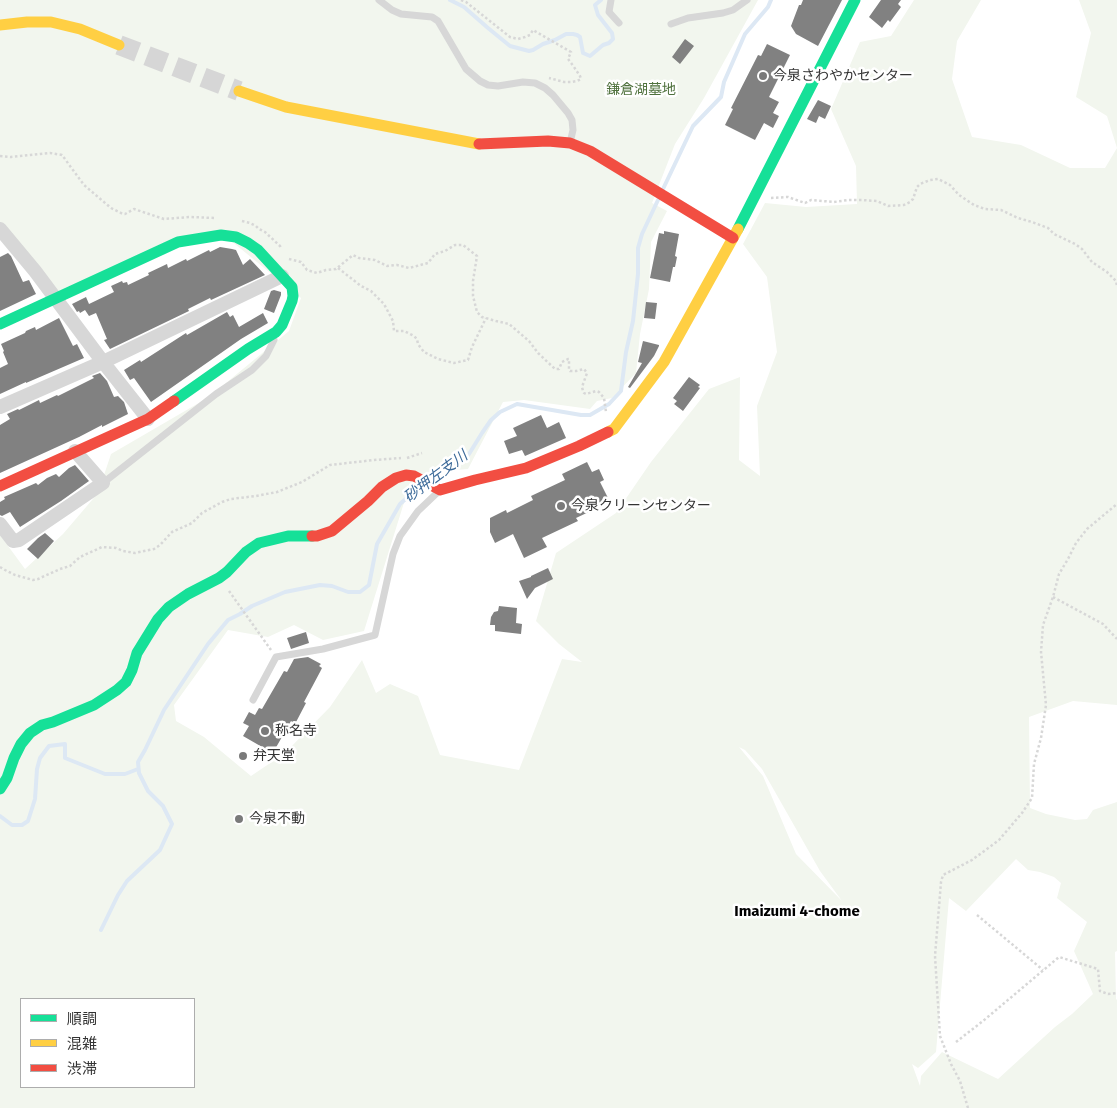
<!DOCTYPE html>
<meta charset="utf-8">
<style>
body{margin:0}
#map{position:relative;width:1117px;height:1108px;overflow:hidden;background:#fff;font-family:"Fira Sans","Noto Sans JP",sans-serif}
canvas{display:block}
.legend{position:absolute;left:20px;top:998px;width:175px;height:90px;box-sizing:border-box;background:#fff;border:1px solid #adadad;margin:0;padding:6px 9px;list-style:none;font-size:15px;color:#333}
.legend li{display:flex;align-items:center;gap:10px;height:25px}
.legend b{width:25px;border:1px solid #adadad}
</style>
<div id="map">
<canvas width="1117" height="1108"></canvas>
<ul class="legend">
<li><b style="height:6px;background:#16e098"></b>順調</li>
<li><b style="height:6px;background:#ffcf43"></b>混雑</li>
<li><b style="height:6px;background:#f24e42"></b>渋滞</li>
</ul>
</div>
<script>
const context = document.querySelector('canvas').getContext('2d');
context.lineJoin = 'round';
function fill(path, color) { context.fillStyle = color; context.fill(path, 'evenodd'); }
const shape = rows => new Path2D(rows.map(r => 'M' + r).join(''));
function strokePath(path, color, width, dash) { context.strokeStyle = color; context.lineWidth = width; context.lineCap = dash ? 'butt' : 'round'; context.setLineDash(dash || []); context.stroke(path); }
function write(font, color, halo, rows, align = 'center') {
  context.font = font + ' "Fira Sans","Noto Sans JP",sans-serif'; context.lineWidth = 5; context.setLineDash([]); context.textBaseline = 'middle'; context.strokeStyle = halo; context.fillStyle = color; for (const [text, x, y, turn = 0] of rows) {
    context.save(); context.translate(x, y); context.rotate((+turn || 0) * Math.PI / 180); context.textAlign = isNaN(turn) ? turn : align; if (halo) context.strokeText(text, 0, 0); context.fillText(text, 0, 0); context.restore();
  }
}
const green = shape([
 [0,0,758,0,704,98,675,144,652,203,667,211,651,242,649,289,640,334,636,373,612,398,597,401,590,409,524,400,503,402,468,469,430,472,407,493,364,631,323,640,294,625,268,637,228,630,174,705,176,721,204,737,251,776,285,753,330,707,362,660,376,693,390,684,418,696,440,755,519,770,562,659,582,662,559,644,536,621,556,553,616,513,651,462,709,389,740,377,739,460,760,476,757,406,777,352,767,277,743,244,765,203,806,207,857,204,856,166,831,109,860,42,891,36,914,0,981,0,957,41,952,79,972,137,1021,145,1070,168,1105,168,1117,148,1107,116,1076,97,1091,33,1079,0,1117,0,1117,705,1073,701,1029,717,1030,808,1046,814,1075,820,1087,819,1093,810,1117,802,1117,951,1115,952,1116,999,1117,1000,1117,1108,0,1108,0,535,25,569,63,534,98,493,111,454,209,397,289,331,301,298,219,231,57,293,0,225],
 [739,747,745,750,762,769,820,871,842,901,796,854,763,776],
 [1016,859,1028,870,1040,872,1054,877,1061,883,1057,898,1087,922,1074,951,1093,994,1072,1014,1055,1027,998,1079,942,1052,921,1076,920,1086,912,1064,918,1068,936,1052,949,898,966,911],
 [21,999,194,999,194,1087,21,1087]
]);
const stream = shape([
 [450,0,464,7,488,28,510,46,529,51,533,50,543,44,555,40,566,34,573,34,577,35,580,37,583,53,590,56,603,45,609,43,613,39,612,33,598,15,595,5,601,0],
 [663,189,693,126,721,97,724,82,745,34,768,7,771,0],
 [432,477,442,469,462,460,469,454,482,433,491,420,500,412,517,404,581,415,590,415,609,404,621,391,626,352,633,321,638,274,638,248,642,234,658,200],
 [0,816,12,825,22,825,28,821,35,799,37,769,40,758,49,746,65,744,65,758,105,774,125,774,138,769],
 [101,930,118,895,127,881,160,850,172,824,163,806,148,791,139,773,138,762,145,750,164,710,208,644,228,620,240,614,252,606,285,592,320,585,332,586,348,592,360,592,369,585,377,544,400,504,420,486]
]);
const building = shape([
 [803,0,842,0,818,46,796,34,791,26,799,5,801,5],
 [881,0,901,0,898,4,901,7,890,22,888,20,882,28,869,17],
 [685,39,694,46,680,64,672,57],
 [767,44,790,55,769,97,779,102,773,113,779,116,773,128,764,123,755,140,725,125,733,109,731,108,758,55,761,56],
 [818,100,831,106,825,119,819,116,816,123,807,119],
 [664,231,679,234,675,256,677,257,675,267,673,267,670,282,650,278,659,233,664,234],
 [220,247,232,249,236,250,243,265,250,259,265,275,211,300,210,298,188,309,189,311,110,349,104,340,107,339,96,313,89,316,85,310,80,313,79,311,77,312,72,304,86,297,89,304,114,292,111,286,122,281,123,283,127,282,128,285,149,275,148,273,167,264,168,268,186,259,187,261,209,250,210,252],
 [8,253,11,256,23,282,29,280,36,294,0,311,0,257],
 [274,290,281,292,281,295,274,313,264,309,271,291],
 [646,302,657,303,655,319,644,318],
 [227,312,230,317,233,315,239,327,263,313,268,323,241,339,151,402,134,378,130,380,124,370,140,360,141,362,186,333,187,335],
 [59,318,73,346,77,344,84,358,26,383,26,382,0,394,0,368,8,364,3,352,4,351,1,344,25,333,26,331,35,327,36,330],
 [643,341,659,345,659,346,654,356,630,388,628,387,642,363,638,362],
 [100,373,107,381,114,397,118,396,124,402,128,414,102,427,102,425,79,437,0,473,0,425,10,419,7,414,18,409,19,410,39,400,40,403,57,395,58,396,94,378,92,376],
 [689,377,700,385,698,387,700,388,683,411,674,404,677,401,673,398],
 [541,415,547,428,559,422,566,438,525,456,522,450,509,454,504,441,517,436,513,428],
 [587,462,592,472,599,469,604,480,600,482,610,502,576,518,578,521,542,538,547,547,524,558,513,534,495,543,490,532,490,518,506,510,507,513,533,500,531,496,565,480,562,474],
 [75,465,89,481,61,501,20,527,10,512,2,516,0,515,0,502,5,499,4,497,36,483,38,485,47,478,56,474,59,477,69,468],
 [45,533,54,541,38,559,27,549,38,538],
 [548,568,553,579,535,588,527,599,519,581,531,577,531,576],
 [499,606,517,608,516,623,522,624,521,634,495,631,495,625,490,625,491,617,494,612,498,611],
 [306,632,309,643,291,649,287,638],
 [308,657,321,664,319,666,322,668,320,672,304,702,306,703,295,724,291,721,274,751,271,749,269,751,243,736,249,726,243,723,249,712,255,715,259,708,262,709,284,671,287,672,294,659]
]);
const secondaryTunnel = shape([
 [119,45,239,91]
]);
const path = shape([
 [461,0,466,2,510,37,518,39,525,37,530,35,533,30,571,52,568,59,574,67,580,76,581,79,577,81,571,82,564,82,549,78],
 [0,156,11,157,50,153,62,155,84,185,111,208,123,214,125,214,134,209,164,219,190,217,215,218],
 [771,198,788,197,805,203,811,200,834,202,848,200,862,200,877,201,888,206,904,205,910,202,913,199,917,187,920,184,930,180,938,179,950,185,959,195,974,205,985,209,1001,210,1018,218,1032,222,1048,228,1054,234,1075,244,1082,249,1092,262,1107,272,1116,281,1117,286],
 [242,221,250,223,256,226,259,229,265,232,280,246,281,249],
 [289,259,301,262,307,270,317,273,326,270,336,269,353,255,359,258,375,260,387,266,397,265,409,268,428,263,435,254,445,251,455,245,463,245,477,256,473,281,473,296,477,312,482,317,496,321,509,324,529,341,538,353,555,369,559,369,562,362,568,359,569,359,569,370,570,371,576,371,584,369,587,373,582,387,583,391,584,393,586,394,596,391,599,392,604,398,606,412],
 [338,268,361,286,371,291,384,304,393,321,394,331,404,331,414,336,417,339,418,344,424,352,438,359,454,363,468,360,472,347,486,318],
 [407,458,422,453],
 [0,567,5,570,15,575,33,580,38,579,60,569,70,566,80,557,102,547,116,548,123,551,135,553,154,549,160,545,172,532,192,523,202,513,222,502,231,499,256,496,277,492,302,482,330,465,374,460,401,458],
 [229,591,271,650],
 [1053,597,1103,624,1117,639],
 [977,915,1043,970],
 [956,1042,983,1021,1059,957,1098,969,1100,991,1108,994,1117,993],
 [968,1108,960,1081,951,1064,940,1036,935,956,941,882,943,875,972,860,999,840,1022,813,1032,798,1034,764,1041,738,1046,705,1041,652,1043,625,1053,597,1059,574,1068,559,1076,543,1087,529,1117,504]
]);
const lane = shape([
 [379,0,392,10,401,14,432,17,438,21,466,69,480,81,488,85,498,86,523,82,535,83,545,88,553,95,568,113,572,120,573,130,570,143],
 [611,0,609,12,619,23],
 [671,24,688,18,723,13,733,10,747,0],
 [103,483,216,394,252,370,266,356,274,340],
 [253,700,276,657,323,649,375,635,393,554,400,536,418,511,438,492]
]);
const street = shape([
 [0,229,35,271,103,362,148,419],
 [0,407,103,362,282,276],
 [0,524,13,541,19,540,103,483,75,451]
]);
const fast = shape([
 [738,229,855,0],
 [0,324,178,242,221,235,236,237,248,243,258,250,292,287,293,296,292,301,282,325,276,332,248,349,174,401],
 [0,789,7,778,14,758,21,744,30,733,42,725,53,722,94,705,117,690,126,682,132,670,137,653,158,619,169,607,188,594,219,578,227,572,246,552,259,543,288,536,312,536]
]);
const slow = shape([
 [0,25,27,22,51,22,80,29,119,45],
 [239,91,286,107,479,144],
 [608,432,614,429,664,362,738,229]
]);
const jam = shape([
 [479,144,548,141,570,143,590,151,733,238],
 [0,486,148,419,174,401],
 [312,536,317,536,332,531,368,501,382,487,396,478,406,475,414,476,440,490,475,480,526,468,579,446,608,432]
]);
const markers = [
 [763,76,5,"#7a7a7a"],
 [561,506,5,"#7a7a7a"],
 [265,731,5,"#7a7a7a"],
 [243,756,5,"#7a7a7a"],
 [239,819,5,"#7a7a7a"]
];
const poiNames = [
 ["今泉さわやかセンター",773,76],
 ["今泉クリーンセンター",571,506],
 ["称名寺",275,731],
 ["弁天堂",253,756],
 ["今泉不動",249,819]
];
const parkNames = [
 ["鎌倉湖墓地",641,90]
];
const waterNames = [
 ["砂押左支川",436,477,-37]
];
const neighbourhoodNames = [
 ["Imaizumi 4-chome",797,912]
];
fill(green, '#f2f6ee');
strokePath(stream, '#dde8f4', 4);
fill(building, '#818181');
strokePath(secondaryTunnel, '#d6d6d6', 20, [20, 10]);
strokePath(path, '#d7d7d7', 2.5, [2.5, 2.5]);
strokePath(lane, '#d7d7d7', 7);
strokePath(street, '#d7d7d7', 14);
strokePath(fast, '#16e098', 11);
strokePath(slow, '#ffcf43', 11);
strokePath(jam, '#f24e42', 11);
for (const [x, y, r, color] of markers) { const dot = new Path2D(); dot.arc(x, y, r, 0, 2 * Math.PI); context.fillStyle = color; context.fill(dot); strokePath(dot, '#fff', 2); }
write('14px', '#333', '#fff', poiNames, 'left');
write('14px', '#4f713d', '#fff', parkNames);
write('italic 15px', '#3c6a99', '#fff', waterNames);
write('bold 15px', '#000', '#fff', neighbourhoodNames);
</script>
